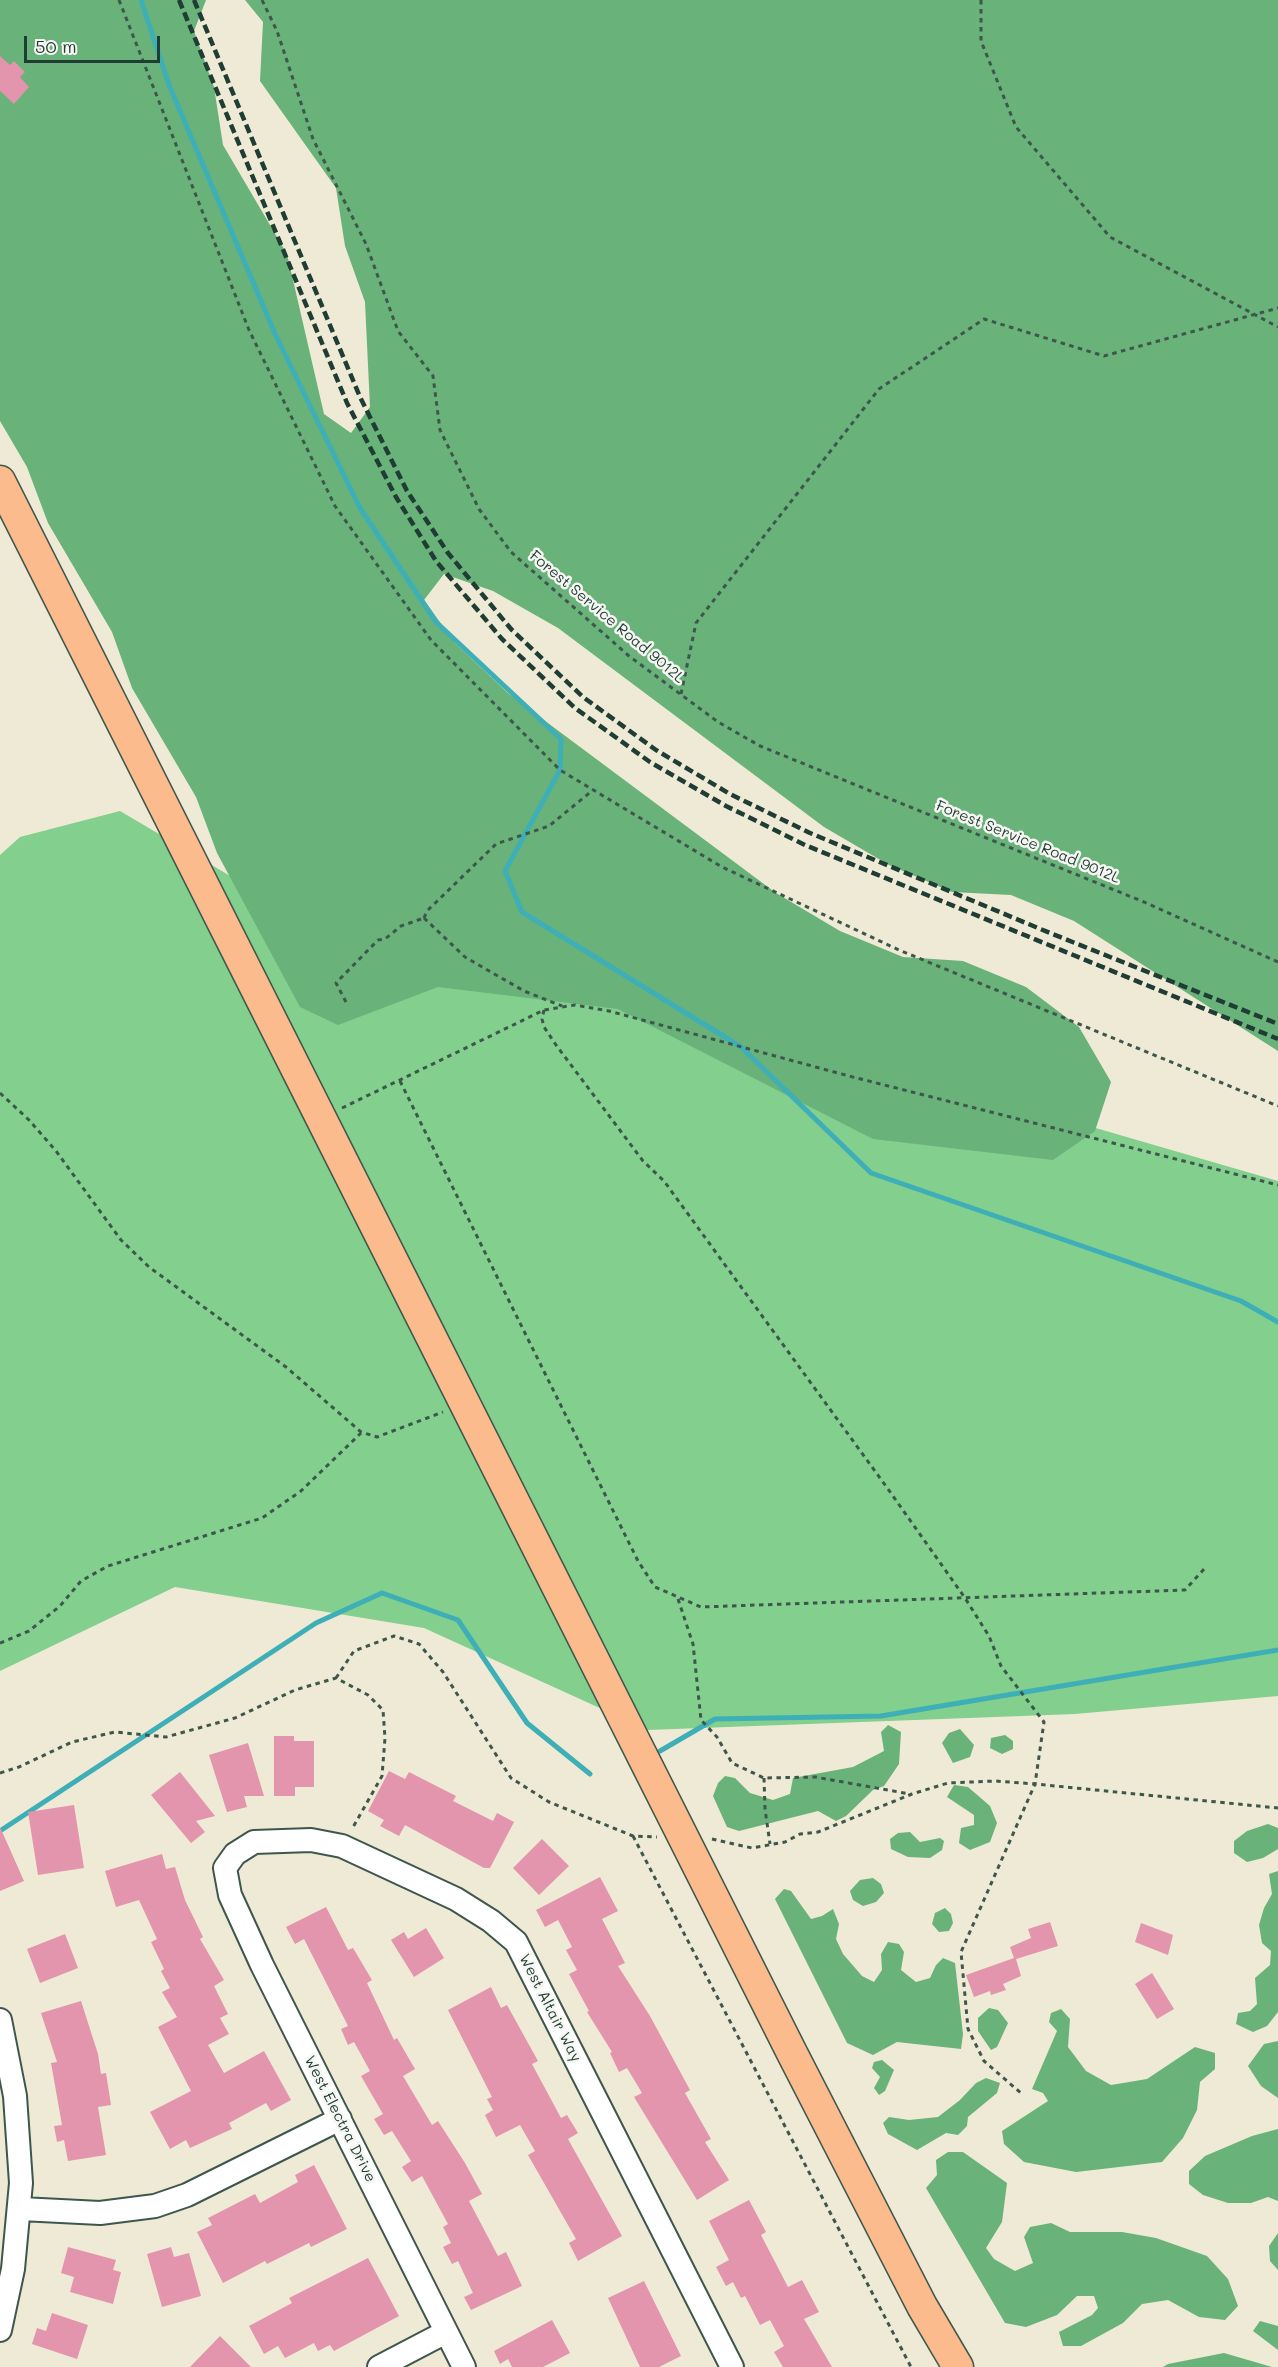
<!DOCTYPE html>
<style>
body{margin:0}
#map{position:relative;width:1278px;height:2367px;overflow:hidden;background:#efead5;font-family:Mali,sans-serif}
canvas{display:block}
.scale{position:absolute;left:24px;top:36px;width:136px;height:27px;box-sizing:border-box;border:3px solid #1f3d34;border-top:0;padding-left:8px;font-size:18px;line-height:21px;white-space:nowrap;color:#1f3d34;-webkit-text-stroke:4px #f6f6f2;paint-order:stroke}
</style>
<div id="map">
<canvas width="1278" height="2367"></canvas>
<div class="scale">50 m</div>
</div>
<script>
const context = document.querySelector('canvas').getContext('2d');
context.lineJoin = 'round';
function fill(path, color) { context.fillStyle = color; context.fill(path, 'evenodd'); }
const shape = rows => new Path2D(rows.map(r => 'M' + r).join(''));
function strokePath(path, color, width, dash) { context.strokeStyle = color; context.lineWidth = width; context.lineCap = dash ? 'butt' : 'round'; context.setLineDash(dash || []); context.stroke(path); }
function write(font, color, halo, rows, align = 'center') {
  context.font = font + ' Mali,sans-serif'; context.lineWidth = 5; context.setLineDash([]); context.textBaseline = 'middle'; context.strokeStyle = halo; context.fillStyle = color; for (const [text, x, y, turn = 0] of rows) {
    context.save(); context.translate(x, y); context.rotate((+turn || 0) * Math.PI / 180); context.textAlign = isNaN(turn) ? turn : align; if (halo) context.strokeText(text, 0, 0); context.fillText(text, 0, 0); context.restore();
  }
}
const green = shape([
 [120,811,271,900,1020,1106,1278,1181,1278,1696,1075,1714,648,1730,424,1628,175,1587,0,1671,0,855,20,837]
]);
const forest = shape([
 [0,0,206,0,194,31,214,87,223,145,287,254,324,414,351,433,370,407,365,302,345,246,336,188,260,81,263,22,245,0,1278,0,1278,1051,1074,921,1011,895,952,892,889,865,824,827,558,628,493,591,444,574,424,600,455,643,509,694,776,893,840,931,903,957,963,961,1026,987,1079,1027,1111,1082,1095,1131,1053,1160,873,1139,618,1009,438,987,338,1025,300,1007,217,853,196,797,132,688,112,632,48,523,27,467,0,421],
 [888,1725,901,1732,899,1764,884,1786,873,1790,846,1816,836,1821,818,1811,739,1831,727,1827,713,1796,718,1783,725,1776,735,1778,750,1793,773,1800,790,1794,793,1778,853,1767,884,1751,881,1732],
 [960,1729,974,1745,970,1757,953,1763,942,1743,949,1733],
 [1005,1735,1013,1741,1013,1749,1002,1754,990,1748,991,1738],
 [954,1785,968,1787,990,1806,997,1823,990,1842,970,1850,959,1843,961,1828,974,1825,974,1815,947,1797],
 [1268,1824,1278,1828,1278,1849,1263,1858,1247,1862,1234,1853,1234,1841,1247,1831],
 [910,1832,920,1842,940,1838,944,1841,942,1850,930,1858,908,1857,891,1849,890,1839,898,1833],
 [1278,1871,1278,2012,1267,2026,1253,2032,1236,2024,1238,2013,1250,2011,1257,2004,1255,1978,1270,1965,1271,1951,1262,1943,1259,1925,1264,1908,1272,1894,1269,1874],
 [873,1878,881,1884,884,1893,876,1902,863,1906,853,1900,850,1891,860,1880],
 [784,1889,791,1891,811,1919,822,1916,833,1909,839,1924,836,1939,843,1954,862,1976,874,1982,882,1970,881,1954,888,1942,899,1944,904,1952,901,1970,916,1982,930,1978,936,1965,943,1958,955,1963,963,2034,961,2049,897,2042,873,2055,847,2043,775,1899],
 [945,1908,951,1914,953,1923,949,1931,939,1932,932,1924,935,1913],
 [989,2008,998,2010,1008,2023,997,2047,991,2050,978,2031,978,2018],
 [1061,2009,1070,2019,1068,2047,1086,2071,1111,2085,1147,2079,1195,2047,1215,2053,1215,2069,1200,2082,1197,2110,1183,2138,1162,2162,1076,2172,1024,2162,1004,2144,1002,2131,1048,2101,1043,2093,1032,2089,1057,2031,1049,2022,1051,2013],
 [1278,2041,1278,2098,1261,2086,1248,2066,1264,2044],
 [882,2060,894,2070,885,2091,879,2095,874,2088,880,2077,872,2068,874,2062],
 [986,2078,1000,2083,997,2093,968,2117,967,2126,958,2135,946,2133,917,2150,888,2134,883,2123,889,2117,909,2120,938,2117,960,2100,976,2083],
 [1278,2129,1278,2201,1268,2197,1251,2203,1228,2203,1203,2195,1189,2184,1189,2171,1205,2156,1252,2136],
 [948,2152,963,2152,1007,2183,1002,2222,986,2248,994,2259,1015,2271,1033,2263,1024,2237,1030,2227,1051,2223,1070,2232,1122,2232,1156,2238,1207,2256,1228,2279,1238,2306,1225,2320,1199,2317,1168,2300,1142,2304,1123,2323,1081,2346,1063,2346,1059,2332,1092,2315,1098,2308,1094,2296,1077,2296,1057,2315,1026,2327,1005,2323,926,2188,937,2175,936,2160],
 [1278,2233,1278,2270,1270,2261,1269,2246],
 [1260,2321,1278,2326,1278,2350,1253,2331],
 [1224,2353,1272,2367,1163,2367,1168,2364]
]);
const stream = shape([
 [141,0,169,85,276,336,360,508,436,622,561,739,560,770,505,871,522,912,741,1047,871,1173,1241,1301,1278,1322],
 [660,1751,715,1719,881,1716,1278,1650],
 [0,1831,316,1623,382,1593,458,1620,527,1723,590,1774]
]);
const building = shape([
 [0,56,10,65,14,61,25,72,20,77,29,87,14,104,0,91],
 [274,1736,294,1736,294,1741,314,1741,314,1787,295,1787,295,1796,274,1796],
 [248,1743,264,1796,244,1796,247,1807,227,1812,209,1755],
 [389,1771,405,1779,409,1772,456,1796,453,1801,493,1821,497,1813,514,1822,490,1868,484,1868,405,1825,399,1836,380,1826,384,1820,368,1811],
 [180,1772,215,1816,196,1821,205,1832,191,1843,151,1795],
 [74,1805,84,1868,38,1875,28,1812],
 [0,1827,24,1881,0,1891],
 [542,1839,569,1866,539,1895,513,1868],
 [162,1854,166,1869,175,1867,185,1900,203,1937,200,1939,224,1980,214,1986,228,2014,220,2018,229,2034,208,2045,224,2073,264,2051,291,2100,271,2111,266,2103,229,2123,232,2129,190,2148,186,2140,170,2149,150,2112,191,2091,158,2027,177,2017,162,1992,170,1988,161,1971,164,1969,151,1942,157,1939,139,1900,116,1907,105,1871],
 [600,1877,618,1911,602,1919,625,1963,618,1966,650,2016,690,2090,685,2093,711,2139,705,2142,729,2180,697,2200,634,2097,642,2093,627,2068,619,2072,610,2053,612,2052,587,2012,589,2011,569,1974,577,1970,566,1950,572,1947,558,1920,545,1927,536,1910],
 [326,1907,348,1950,353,1948,372,1980,367,1983,394,2040,397,2038,415,2069,403,2076,432,2125,438,2121,465,2163,482,2194,469,2201,498,2256,506,2252,522,2286,471,2310,464,2297,473,2293,458,2261,452,2264,443,2247,451,2243,443,2227,448,2224,422,2176,412,2182,402,2167,411,2161,392,2131,384,2135,374,2119,383,2114,361,2076,370,2071,354,2042,348,2045,341,2029,348,2026,304,1939,295,1944,286,1927],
 [1050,1922,1058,1946,1016,1959,1021,1976,1003,1984,1006,1990,991,1995,990,1991,974,1997,966,1975,1014,1958,1010,1947,1031,1938,1028,1929],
 [1141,1923,1173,1935,1168,1955,1135,1942],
 [426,1928,444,1958,414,1977,391,1940,404,1932,408,1939],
 [65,1934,78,1968,40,1983,27,1949],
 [1152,1973,1174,2009,1157,2019,1135,1984],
 [491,1987,501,2008,507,2005,538,2061,532,2064,561,2118,567,2115,578,2133,568,2139,622,2236,578,2261,569,2243,576,2239,528,2155,535,2151,520,2125,496,2137,485,2115,493,2110,487,2099,492,2097,448,2010],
 [81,2001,98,2054,101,2074,106,2073,111,2105,98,2107,106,2155,68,2161,64,2140,57,2142,54,2126,62,2125,51,2063,57,2062,41,2013],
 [314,2165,347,2229,311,2247,309,2243,267,2264,265,2261,223,2283,197,2232,212,2225,208,2218,255,2194,260,2203,298,2182,295,2175],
 [749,2200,766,2232,761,2235,788,2287,802,2280,819,2312,804,2319,832,2367,783,2367,774,2352,784,2346,770,2320,760,2325,745,2296,741,2298,733,2282,726,2286,716,2267,729,2260,709,2221],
 [68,2247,116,2260,113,2270,121,2272,113,2304,70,2292,74,2277,61,2273],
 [171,2247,174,2257,189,2253,201,2296,162,2307,147,2254],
 [368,2258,399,2316,334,2351,330,2345,318,2351,314,2343,285,2358,278,2346,264,2354,249,2326,292,2303,289,2298],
 [644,2281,681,2356,659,2367,640,2367,608,2298],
 [52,2313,88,2325,77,2359,32,2344,37,2328,46,2331],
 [552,2320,570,2353,543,2367,512,2367,508,2359,500,2364,494,2351],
 [220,2336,251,2367,190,2367]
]);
const path = shape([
 [119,0,249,330,335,506,431,640,560,770,722,867,899,950,1278,1106],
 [262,0,277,31,313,139,366,244,398,331,433,376,440,430,479,509,511,552,629,656,718,722,760,746,1144,902,1278,962],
 [981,0,981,41,1016,127,1110,237,1278,327],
 [681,694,696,623,879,389,984,319,1104,356,1278,308],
 [424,918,427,911,496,844,549,826,593,790],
 [424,918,465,957,524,991,562,1006],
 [346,1002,336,983,378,940,385,939,401,926,424,918],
 [544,1010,542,1019,544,1027,556,1045,643,1161,664,1181,888,1489,965,1598,989,1636,1001,1666,1044,1722,1035,1784,961,1952,968,2029,984,2061,1022,2094],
 [400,1081,638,1561,655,1587,701,1607,1185,1590,1205,1568],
 [0,1093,29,1120,56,1151,121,1240,149,1267,286,1367,361,1432,377,1437,443,1412],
 [342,1108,544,1010,575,1005,609,1011,849,1076,1278,1185],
 [678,1599,693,1644,701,1720,717,1737,732,1763,764,1778,815,1777,910,1794],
 [0,1643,29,1631,60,1606,81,1581,108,1566,262,1518,301,1491,361,1433],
 [336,1678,354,1651,394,1636,419,1644,443,1672,511,1778,549,1802,633,1836,657,1837],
 [0,1773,19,1767,72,1742,115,1732,166,1737,235,1718,295,1690,336,1678,368,1695,383,1710,385,1738,382,1776,352,1829],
 [764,1778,765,1809,770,1844],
 [633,1836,911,2367],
 [712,1839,752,1848,785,1842,800,1834,818,1832,912,1794,948,1783,995,1781,1035,1784,1278,1808]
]);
const minor = shape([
 [0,2020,15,2096,21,2183,13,2269,0,2330],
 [21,2209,100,2213,155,2206,187,2195,340,2119],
 [379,2367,446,2332],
 [464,2367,262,1965,230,1895,225,1868,235,1854,254,1842,311,1840,342,1846,456,1899,491,1921,516,1942,732,2367]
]);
const major = shape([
 [0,481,793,2055,922,2306,958,2367]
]);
const rail = shape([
 [179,0,347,403,396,497,436,561,502,639,575,708,650,762,726,806,805,845,1278,1039],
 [194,0,360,397,407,491,448,553,511,629,583,697,656,750,730,794,810,833,1050,933,1278,1024]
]);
const streetNames = [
 ["Forest Service Road 9012L",607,617,40],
 ["Forest Service Road 9012L",1028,842,22],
 ["West Altair Way",550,2008,63],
 ["West Electra Drive",340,2119,63]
];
fill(green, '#82cf8e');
fill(forest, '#69b279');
strokePath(stream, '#3eafb7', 5);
fill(building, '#e295ad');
strokePath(minor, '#3e574c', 26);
strokePath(major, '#3e574c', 33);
strokePath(path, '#3e574c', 3, [4.5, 4.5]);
strokePath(minor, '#fff', 22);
strokePath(major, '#fbbb8c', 30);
strokePath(rail, '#1f3d34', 4.5, [9, 4.5]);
write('15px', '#1f3d34', '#f6f6f2', streetNames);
</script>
